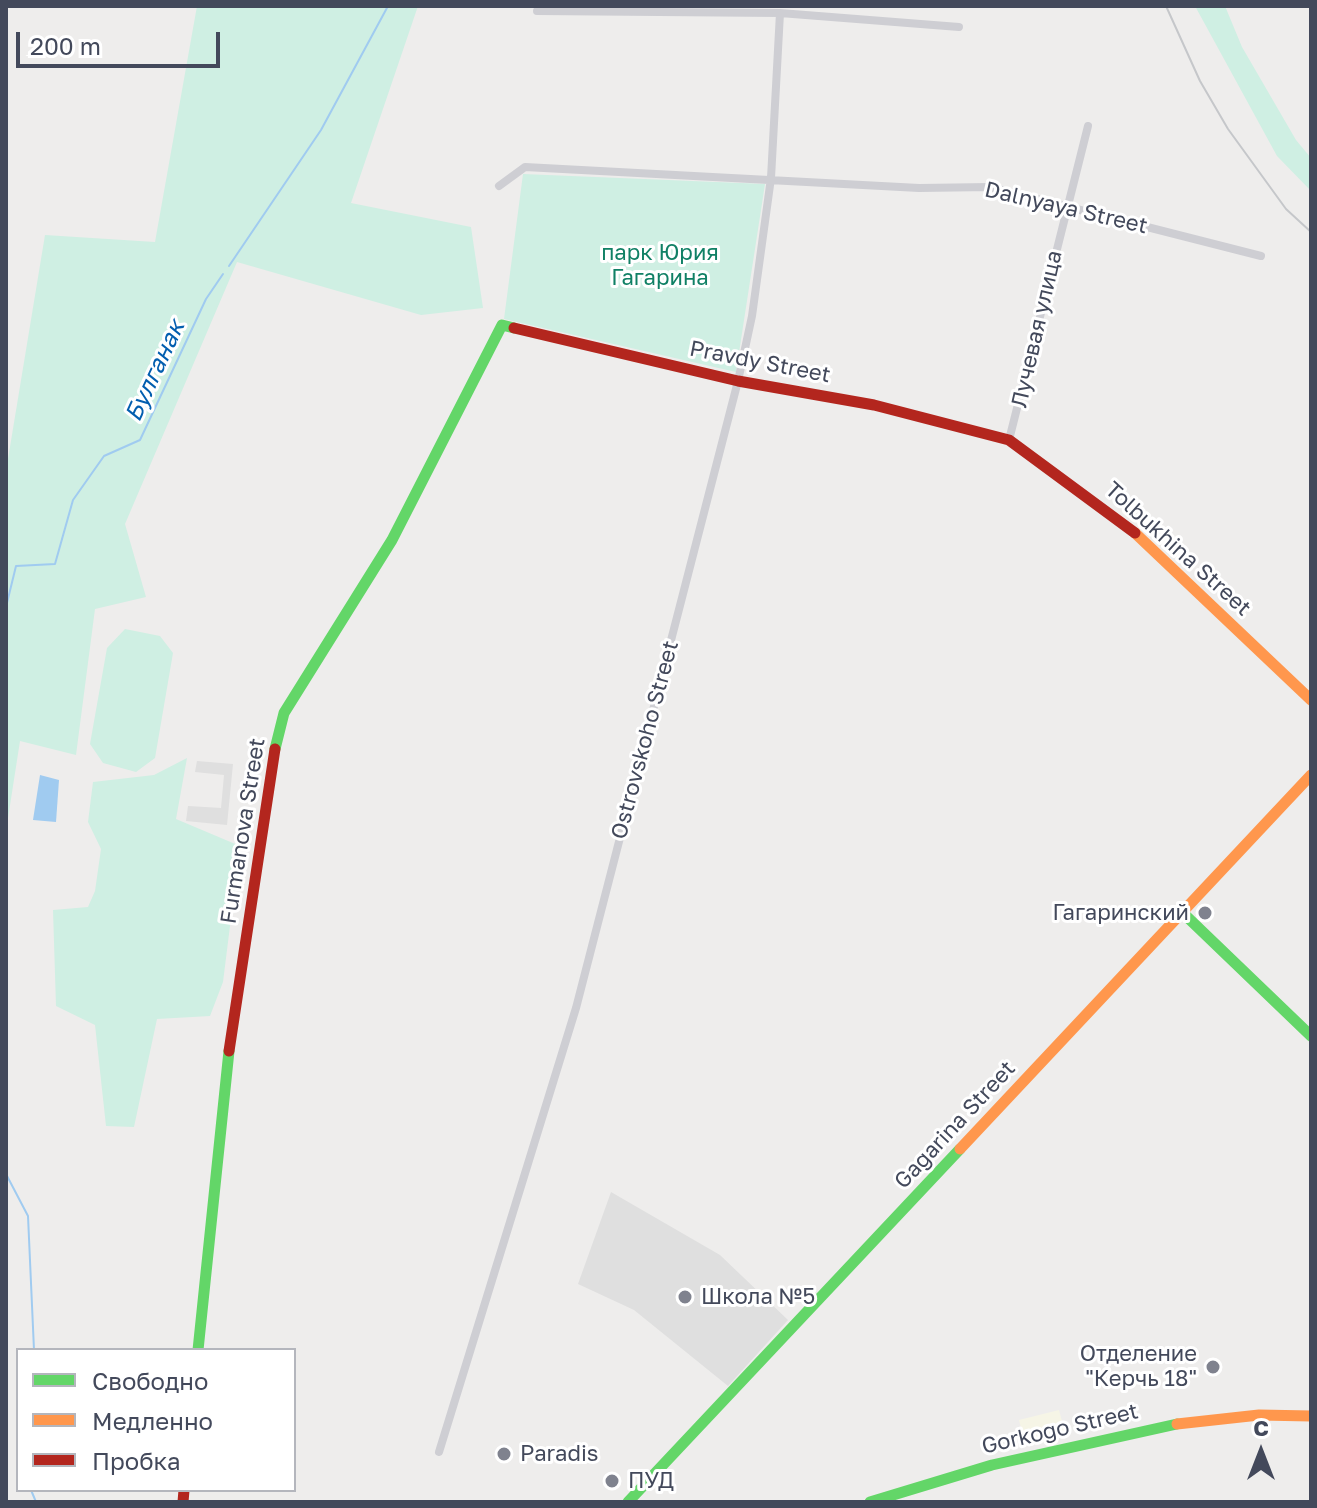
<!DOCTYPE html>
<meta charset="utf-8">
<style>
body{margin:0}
#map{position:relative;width:1317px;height:1508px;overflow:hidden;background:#eeedec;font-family:"Golos Text",sans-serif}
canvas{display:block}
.frame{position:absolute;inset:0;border:8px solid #43495b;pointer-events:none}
.legend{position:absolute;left:16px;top:1348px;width:280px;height:144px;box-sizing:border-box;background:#fff;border:2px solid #b4b6bd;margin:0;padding:10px 14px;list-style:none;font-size:24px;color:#43495b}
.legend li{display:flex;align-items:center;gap:16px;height:40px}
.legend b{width:40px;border:2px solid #b4b6bd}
.north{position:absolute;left:1221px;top:1412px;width:80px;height:80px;-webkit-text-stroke:6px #fff;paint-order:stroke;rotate:0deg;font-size:22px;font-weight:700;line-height:32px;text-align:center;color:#43495b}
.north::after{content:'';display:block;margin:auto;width:28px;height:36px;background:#43495b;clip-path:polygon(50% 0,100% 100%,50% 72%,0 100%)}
.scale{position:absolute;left:16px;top:32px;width:204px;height:36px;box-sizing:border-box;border:4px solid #43495b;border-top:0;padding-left:10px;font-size:24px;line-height:28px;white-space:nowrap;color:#43495b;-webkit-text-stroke:6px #fff;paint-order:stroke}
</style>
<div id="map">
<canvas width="1317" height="1508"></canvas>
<div class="frame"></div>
<ul class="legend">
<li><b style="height:10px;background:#63d668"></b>Свободно</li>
<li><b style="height:10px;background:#ff974d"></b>Медленно</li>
<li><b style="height:10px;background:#b3261e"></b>Пробка</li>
</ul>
<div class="north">С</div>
<div class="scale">200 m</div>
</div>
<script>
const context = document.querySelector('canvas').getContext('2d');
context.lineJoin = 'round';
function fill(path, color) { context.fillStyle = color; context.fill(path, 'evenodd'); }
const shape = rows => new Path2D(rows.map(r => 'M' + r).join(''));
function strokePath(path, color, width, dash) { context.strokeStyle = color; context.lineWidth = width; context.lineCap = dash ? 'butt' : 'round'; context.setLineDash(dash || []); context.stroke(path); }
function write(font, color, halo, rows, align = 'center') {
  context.font = font + ' "Golos Text",sans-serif'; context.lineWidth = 6; context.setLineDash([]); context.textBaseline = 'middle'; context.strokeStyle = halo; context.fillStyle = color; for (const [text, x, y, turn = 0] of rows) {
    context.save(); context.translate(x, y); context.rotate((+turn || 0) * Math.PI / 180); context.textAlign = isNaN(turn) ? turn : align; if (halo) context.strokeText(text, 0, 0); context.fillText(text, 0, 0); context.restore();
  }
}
const commercial = shape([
 [1059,1410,1065,1433,1025,1443,1019,1420]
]);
const education = shape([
 [197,761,233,764,227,825,186,821,188,806,221,808,224,775,195,772],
 [611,1192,720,1255,788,1320,728,1386,634,1310,578,1284]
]);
const green = shape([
 [197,6,418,6,351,203,471,227,483,308,421,315,237,262,125,524,146,597,95,609,76,755,20,741,6,831,6,471,45,235,155,242],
 [1195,6,1225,6,1242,47,1296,140,1311,158,1311,191,1277,156],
 [523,174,765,184,736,372,504,319],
 [125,629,160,636,173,653,155,758,136,772,103,763,90,744,107,648],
 [187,758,176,819,240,846,223,982,210,1016,157,1019,134,1127,106,1126,95,1025,56,1006,53,910,88,907,95,891,101,849,88,822,93,782,154,775]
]);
const water = shape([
 [40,775,59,780,56,822,33,820]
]);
const stream = shape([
 [229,266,321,130,388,6],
 [6,607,16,566,55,564,73,500,104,456,140,440,206,299,223,274],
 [6,1174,28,1216,34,1350],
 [31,1490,36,1502]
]);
const street = shape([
 [537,11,780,13,959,27],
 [499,186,525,167,919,188,990,187,1261,256],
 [1009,440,1088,126],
 [439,1452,576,1008,738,381,752,316,771,178,780,13]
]);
const fast = shape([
 [275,749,284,713,392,540,502,325,514,328],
 [1183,913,1311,1036],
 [198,1350,229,1051],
 [628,1502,960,1149],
 [870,1502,992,1465,1177,1424]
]);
const slow = shape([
 [1135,533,1311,700],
 [960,1149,1311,775],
 [1177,1424,1259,1415,1311,1416]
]);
const jam = shape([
 [514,328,738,381,874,405,1009,440,1135,533],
 [229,1051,275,749],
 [183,1502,184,1490]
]);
const rail = shape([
 [1166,6,1200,81,1228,129,1286,209,1311,232]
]);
const markers = [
 [1205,913,8,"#7f828e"],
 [685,1297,8,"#7f828e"],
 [1213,1367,8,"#7f828e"],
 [504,1454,8,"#7f828e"],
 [612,1481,8,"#7f828e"]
];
const streetNames = [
 ["Dalnyaya Street",1066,208,13],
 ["Лучевая улица",1037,329,-77],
 ["Pravdy Street",760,362,11],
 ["Tolbukhina Street",1178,549,42],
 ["Ostrovskoho Street",645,740,-75],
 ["Furmanova Street",243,831,-81],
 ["Gagarina Street",955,1125,-47],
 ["Gorkogo Street",1060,1429,-13]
];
const parkNames = [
 ["парк Юрия",660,253],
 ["Гагарина",660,278]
];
const poiNames = [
 ["Гагаринский",1189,913,"right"],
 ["Школа №5",701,1297],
 ["Отделение",1197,1354,"right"],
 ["\"Керчь 18\"",1197,1379,"right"],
 ["Paradis",520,1454],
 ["ПУД",628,1481]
];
const waterNames = [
 ["Булганак",155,371,-65]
];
fill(commercial, '#f6f5e6');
fill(education, '#dfdfdf');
fill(green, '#cfefe3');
fill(water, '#a0cbf0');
strokePath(stream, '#a0cbf0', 2);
strokePath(street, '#ceced3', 8);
strokePath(fast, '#63d668', 11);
strokePath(slow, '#ff974d', 11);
strokePath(jam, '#b3261e', 11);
strokePath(rail, '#c5c7ca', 2);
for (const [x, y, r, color] of markers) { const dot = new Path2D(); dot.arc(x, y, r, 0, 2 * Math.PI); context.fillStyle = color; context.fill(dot); strokePath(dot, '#fff', 3); }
write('22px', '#43495b', '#fff', streetNames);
write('22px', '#108065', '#fff', parkNames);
write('22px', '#43495b', '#fff', poiNames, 'left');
write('italic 24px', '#025eaf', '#fff', waterNames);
</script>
